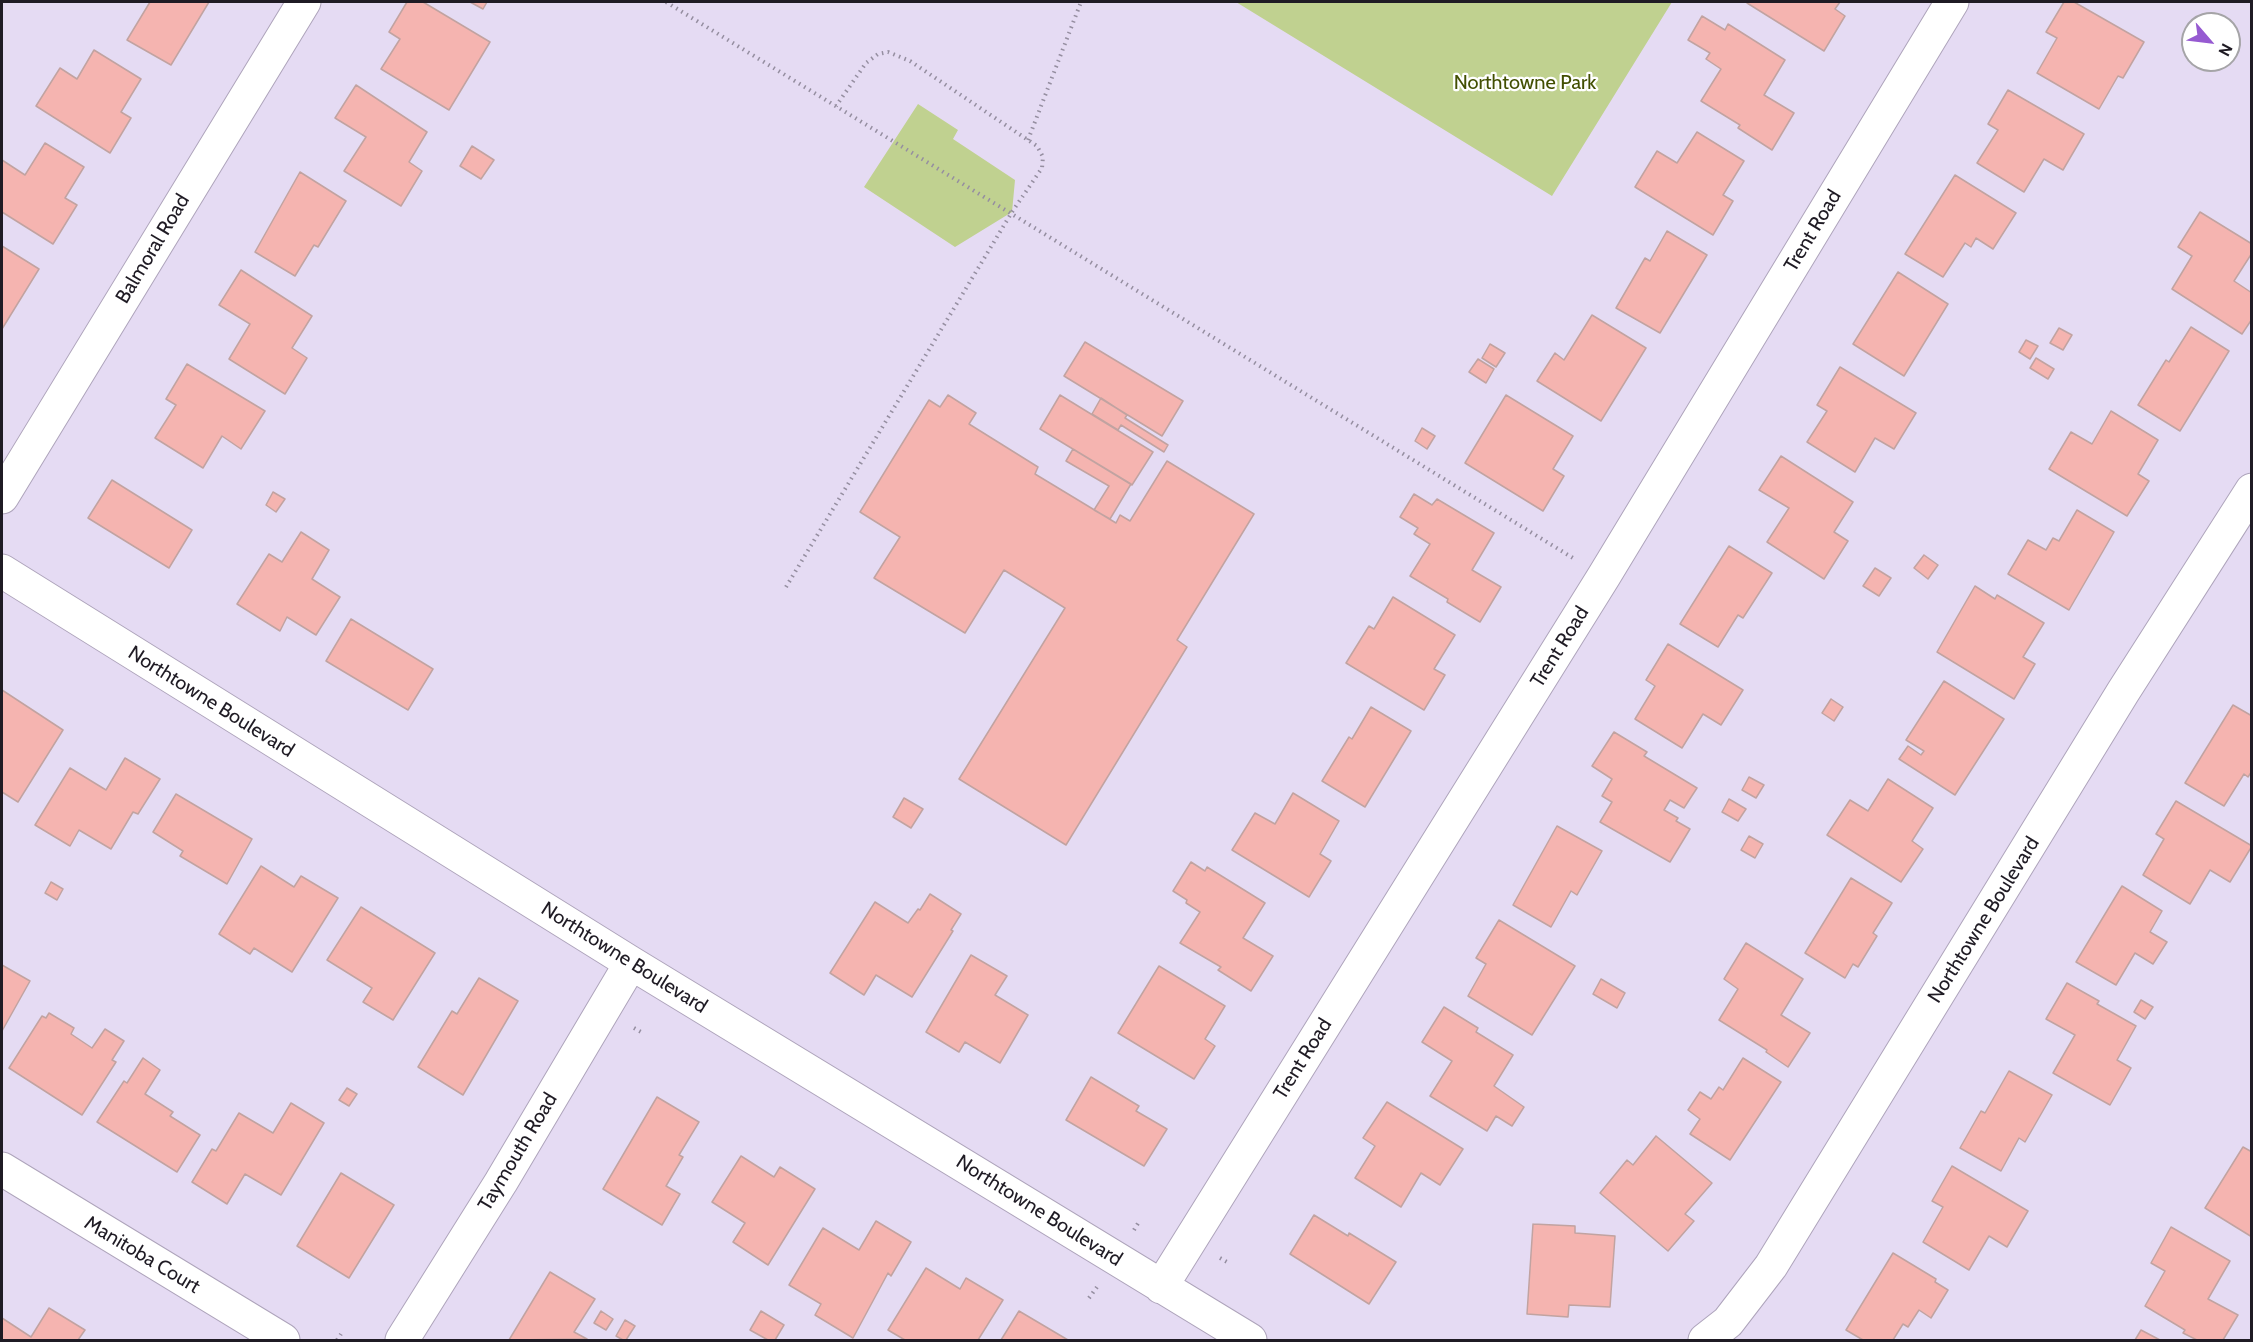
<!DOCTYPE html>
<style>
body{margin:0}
#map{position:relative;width:2253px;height:1342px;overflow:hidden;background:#e5dbf3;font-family:Cabin,sans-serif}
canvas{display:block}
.frame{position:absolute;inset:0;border:3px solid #1f1b24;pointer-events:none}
.north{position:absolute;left:2181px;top:12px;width:60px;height:60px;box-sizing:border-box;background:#fff;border:2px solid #a5a4a7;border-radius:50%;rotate:118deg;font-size:16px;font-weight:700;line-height:24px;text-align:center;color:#1f1b24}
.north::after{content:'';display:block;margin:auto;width:21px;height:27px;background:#965ad1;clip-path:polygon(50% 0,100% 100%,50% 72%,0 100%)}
</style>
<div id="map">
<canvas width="2253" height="1342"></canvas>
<div class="frame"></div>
<div class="north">N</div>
</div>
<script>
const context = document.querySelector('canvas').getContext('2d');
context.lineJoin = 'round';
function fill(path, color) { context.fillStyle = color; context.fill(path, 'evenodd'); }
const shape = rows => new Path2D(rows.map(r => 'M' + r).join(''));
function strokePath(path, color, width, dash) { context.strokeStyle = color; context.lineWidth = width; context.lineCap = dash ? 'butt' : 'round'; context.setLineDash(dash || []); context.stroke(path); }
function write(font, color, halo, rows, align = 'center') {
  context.font = font + ' Cabin,sans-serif'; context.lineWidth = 4.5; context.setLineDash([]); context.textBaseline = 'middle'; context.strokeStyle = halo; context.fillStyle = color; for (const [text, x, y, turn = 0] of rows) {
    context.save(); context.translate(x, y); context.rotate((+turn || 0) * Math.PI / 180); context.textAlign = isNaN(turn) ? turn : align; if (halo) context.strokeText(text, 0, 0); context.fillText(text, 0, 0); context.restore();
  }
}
const green = shape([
 [1236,2,1672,2,1552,196],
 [918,104,958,130,953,139,1015,180,1012,212,955,247,864,187]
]);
const building = shape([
 [150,2,209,2,171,65,127,40,150,2],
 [407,2,423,2,490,42,449,110,381,69,400,39,389,32,407,2],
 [470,2,487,2,483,9,470,2],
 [1748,2,1840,2,1835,9,1845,16,1824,51,1747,3,1748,2],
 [2064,2,2074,2,2144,42,2123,78,2118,76,2099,109,2037,73,2057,38,2046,32,2064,2],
 [1702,16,1725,30,1728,24,1785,60,1764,95,1794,113,1772,150,1738,128,1740,125,1701,101,1721,69,1706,59,1710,53,1688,40,1702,16],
 [94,50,141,79,121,112,131,118,110,153,36,106,60,68,77,79,94,50],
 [356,85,427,132,409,162,422,171,401,206,344,171,366,137,335,118,356,85],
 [2008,90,2084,134,2063,170,2044,159,2024,192,1977,163,1998,130,1988,124,2008,90],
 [1697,132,1744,161,1723,195,1733,201,1713,235,1635,187,1657,151,1677,163,1697,132],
 [45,143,84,167,65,198,77,205,53,244,2,212,2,160,25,175,45,143],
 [472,146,494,160,481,179,460,166,472,146],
 [300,172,346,201,318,247,314,245,295,276,255,252,300,172],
 [1955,175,2016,213,1993,249,1976,238,1971,247,1965,243,1943,277,1905,254,1955,175],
 [2200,212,2252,244,2252,253,2234,281,2252,293,2252,319,2242,334,2172,289,2192,256,2178,247,2200,212],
 [1667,231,1707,255,1660,333,1616,308,1645,258,1650,261,1667,231],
 [2,246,39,269,2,329,2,246],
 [241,270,312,316,292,348,307,358,285,394,229,359,250,324,219,305,241,270],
 [1898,272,1948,304,1904,376,1853,344,1898,272],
 [1592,315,1646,348,1601,421,1537,381,1555,353,1564,360,1592,315],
 [2191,327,2229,351,2180,431,2138,405,2166,360,2169,362,2191,327],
 [2059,328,2072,335,2063,350,2050,343,2059,328],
 [2026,340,2038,346,2030,359,2019,352,2026,340],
 [1085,342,1183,401,1162,436,1064,376,1085,342],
 [1490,344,1505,353,1496,367,1482,358,1490,344],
 [2036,358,2054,369,2048,379,2030,368,2036,358],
 [1478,359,1494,369,1486,383,1469,372,1478,359],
 [187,364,265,411,241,449,222,436,203,468,155,438,176,405,166,399,187,364],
 [1840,367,1916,413,1894,449,1875,438,1855,472,1807,442,1827,411,1817,405,1840,367],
 [948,395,976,413,969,424,1038,467,1035,474,1116,523,1120,515,1130,521,1167,461,1254,514,1177,640,1187,647,1066,845,959,779,1065,608,1004,570,965,633,874,578,900,537,860,512,929,400,940,407,948,395],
 [1060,395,1153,452,1132,485,1040,429,1060,395],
 [1506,395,1573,436,1553,469,1564,476,1543,511,1465,463,1506,395],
 [1101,398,1127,415,1125,418,1168,445,1164,452,1121,425,1118,430,1092,414,1101,398],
 [2111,411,2158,440,2138,474,2149,481,2127,516,2049,469,2071,432,2092,444,2111,411],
 [1422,428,1435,436,1427,449,1415,441,1422,428],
 [1073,449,1131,484,1110,519,1094,510,1109,486,1066,461,1073,449],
 [1781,456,1853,502,1834,532,1848,541,1824,579,1767,542,1789,508,1759,490,1781,456],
 [112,480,192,530,169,568,88,518,112,480],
 [273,492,285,499,276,512,266,505,273,492],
 [1414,494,1432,505,1437,499,1494,533,1472,570,1501,587,1480,622,1447,602,1448,599,1410,576,1430,544,1414,534,1418,528,1400,517,1414,494],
 [2077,510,2114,532,2069,610,2008,574,2028,540,2046,550,2053,538,2059,541,2077,510],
 [301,532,329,550,312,579,340,597,316,635,287,617,280,631,237,604,269,554,282,562,301,532],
 [1729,546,1772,573,1743,618,1738,615,1718,647,1680,624,1729,546],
 [1924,555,1938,565,1928,579,1914,568,1924,555],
 [1875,568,1891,578,1879,596,1863,586,1875,568],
 [1975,586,1995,599,1997,595,2044,623,2023,657,2035,664,2014,699,1937,652,1975,586],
 [1393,597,1455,635,1434,669,1445,675,1424,710,1346,663,1369,626,1374,629,1393,597],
 [351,619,433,669,408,710,326,661,351,619],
 [1668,644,1743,690,1721,725,1703,714,1682,748,1635,719,1655,686,1646,680,1668,644],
 [1944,681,2004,719,1955,795,1899,759,1908,746,1921,755,1924,751,1906,740,1944,681],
 [2,690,63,730,18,802,2,792,2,690],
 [1831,699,1843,707,1834,721,1822,713,1831,699],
 [2233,705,2252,716,2252,771,2248,777,2244,774,2224,806,2185,783,2233,705],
 [1371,707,1411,731,1365,807,1322,781,1349,737,1352,739,1371,707],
 [1614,732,1647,752,1644,756,1697,788,1684,808,1670,800,1664,810,1678,818,1676,821,1690,829,1670,862,1600,822,1612,802,1602,796,1612,779,1592,766,1614,732],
 [125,758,160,779,138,814,133,812,111,849,79,830,70,846,35,825,70,768,106,790,125,758],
 [1749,777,1764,785,1756,798,1742,790,1749,777],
 [1888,779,1933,808,1912,841,1923,849,1901,882,1827,835,1850,800,1868,811,1888,779],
 [1293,793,1339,821,1320,854,1331,861,1309,897,1232,850,1255,813,1275,824,1293,793],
 [176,794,252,839,227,884,180,856,183,851,153,832,176,794],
 [904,798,923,809,911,828,893,817,904,798],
 [1729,799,1746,809,1738,821,1722,812,1729,799],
 [2176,801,2252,846,2230,882,2210,870,2190,904,2143,875,2164,839,2156,834,2176,801],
 [1557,826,1602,851,1577,895,1571,891,1551,927,1513,905,1557,826],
 [1749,836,1763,844,1755,858,1741,850,1749,836],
 [1191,862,1205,871,1207,867,1265,903,1243,938,1273,956,1251,991,1218,970,1221,967,1180,943,1200,912,1186,903,1187,900,1173,891,1191,862],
 [261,866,294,887,301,876,338,898,292,972,254,948,250,954,219,934,261,866],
 [1851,878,1892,903,1873,933,1877,936,1858,967,1853,964,1845,978,1805,953,1851,878],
 [51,882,63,889,57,900,45,893,51,882],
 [2122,886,2162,911,2150,932,2167,942,2153,964,2135,953,2116,985,2076,962,2122,886],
 [930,894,961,914,951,930,953,931,912,997,876,975,864,995,830,973,875,902,908,923,918,909,920,910,930,894],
 [361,907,435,953,393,1020,363,1002,372,988,327,960,361,907],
 [1499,920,1575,966,1532,1035,1468,996,1486,964,1476,958,1499,920],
 [1746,943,1803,979,1781,1015,1810,1033,1788,1067,1766,1052,1767,1050,1719,1020,1738,989,1724,979,1746,943],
 [971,955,1007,976,995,995,1028,1015,1000,1063,965,1042,959,1052,926,1032,971,955],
 [2,965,30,981,2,1031,2,965],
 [1159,966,1225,1006,1205,1039,1215,1046,1194,1079,1118,1033,1159,966],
 [479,978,518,1001,463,1095,418,1067,452,1011,457,1014,479,978],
 [1601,979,1625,993,1617,1008,1593,994,1601,979],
 [2067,983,2099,1001,2097,1004,2136,1026,2117,1060,2131,1068,2110,1105,2053,1073,2075,1035,2046,1019,2067,983],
 [2141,1000,2153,1007,2145,1019,2134,1012,2141,1000],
 [1444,1007,1478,1028,1476,1032,1513,1055,1494,1086,1524,1107,1512,1126,1496,1116,1487,1131,1430,1096,1452,1061,1422,1042,1444,1007],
 [49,1013,74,1028,71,1034,92,1048,105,1029,124,1041,112,1060,116,1062,82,1115,9,1068,42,1016,46,1018,49,1013],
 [143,1058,160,1070,145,1094,173,1112,170,1116,200,1135,177,1172,97,1122,124,1081,127,1083,143,1058],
 [1743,1058,1781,1082,1730,1160,1690,1134,1700,1119,1688,1110,1700,1092,1711,1099,1719,1087,1723,1090,1743,1058],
 [2009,1071,2052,1095,2025,1142,2019,1138,2001,1171,1960,1148,1981,1111,1985,1113,2009,1071],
 [1091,1077,1139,1106,1136,1111,1167,1129,1144,1166,1066,1120,1091,1077],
 [347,1088,357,1094,349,1106,339,1100,347,1088],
 [657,1097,699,1122,679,1155,683,1157,666,1186,680,1194,662,1225,603,1189,657,1097],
 [1387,1102,1463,1149,1440,1185,1421,1173,1401,1207,1355,1178,1375,1146,1363,1138,1387,1102],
 [291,1103,324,1123,281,1195,245,1174,227,1204,192,1182,212,1149,216,1151,239,1113,273,1133,291,1103],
 [1656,1136,1712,1183,1685,1214,1694,1221,1668,1251,1600,1193,1627,1160,1633,1165,1656,1136],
 [2243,1147,2252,1152,2252,1237,2205,1208,2243,1147],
 [741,1156,774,1177,780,1167,815,1189,768,1265,733,1242,745,1223,712,1202,741,1156],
 [1952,1166,2028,1211,2007,1247,1989,1236,1969,1270,1923,1242,1943,1207,1932,1201,1952,1166],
 [341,1173,394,1205,349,1278,297,1246,341,1173],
 [1314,1215,1348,1236,1349,1233,1396,1262,1369,1304,1290,1254,1314,1215],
 [876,1221,911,1242,891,1276,888,1273,853,1338,815,1315,821,1304,789,1285,823,1228,859,1250,876,1221],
 [1533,1224,1575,1226,1575,1233,1615,1236,1610,1307,1569,1305,1568,1317,1527,1314,1533,1224],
 [2171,1227,2230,1261,2208,1299,2238,1315,2223,1340,2197,1340,2183,1333,2185,1330,2145,1306,2165,1271,2151,1263,2171,1227],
 [1893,1253,1936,1279,1935,1282,1948,1290,1931,1318,1919,1310,1908,1327,1903,1324,1893,1340,1863,1340,1846,1330,1893,1253],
 [926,1268,960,1289,966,1278,1003,1300,978,1340,905,1340,888,1330,926,1268],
 [550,1272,595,1299,574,1332,587,1339,509,1340,550,1272],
 [49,1308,85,1330,78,1340,2,1340,2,1318,31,1337,49,1308],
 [601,1311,613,1319,606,1330,594,1323,601,1311],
 [761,1311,784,1325,775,1340,768,1340,750,1330,761,1311],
 [1019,1311,1068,1340,1001,1340,1019,1311],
 [625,1320,635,1326,626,1340,623,1340,616,1336,625,1320],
 [2141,1330,2160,1340,2135,1340,2141,1330]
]);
const path = shape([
 [666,2,1573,558],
 [1028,140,1081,2],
 [786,587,1012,212,1042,168,1043,157,1037,146,910,61,888,52,878,54,866,63,836,106],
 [634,1028,643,1033],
 [1134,1230,1140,1220],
 [1220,1258,1229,1263],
 [1089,1298,1097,1287],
 [337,1340,341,1334]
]);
const minor = shape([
 [2,497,304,2],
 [2,571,631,963,1250,1340],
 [2,1169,283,1340],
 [1161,1287,1604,576,1952,2],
 [402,1340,501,1182,631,963],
 [1705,1340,1728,1322,1771,1266,2123,692,2252,490]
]);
const parkNames = [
 ["Northtowne Park",1525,83]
];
const streetNames = [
 ["Trent Road",1813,231,-59],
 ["Balmoral Road",153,249,-59],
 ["Trent Road",1560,647,-58],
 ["Northtowne Boulevard",211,702,32],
 ["Northtowne Boulevard",1984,920,-58],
 ["Northtowne Boulevard",624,958,32],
 ["Trent Road",1303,1059,-58],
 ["Taymouth Road",518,1152,-59],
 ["Northtowne Boulevard",1039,1211,32],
 ["Manitoba Court",142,1255,31]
];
fill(green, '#c0d190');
fill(building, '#f5b4b0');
strokePath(building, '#c1a3a1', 1.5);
strokePath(minor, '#aea4bb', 35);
strokePath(path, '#958ea0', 4, [1.5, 4.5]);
strokePath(minor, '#fff', 33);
write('20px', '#424f02', '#fff', parkNames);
write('20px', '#1f1b24', '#fff', streetNames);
</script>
